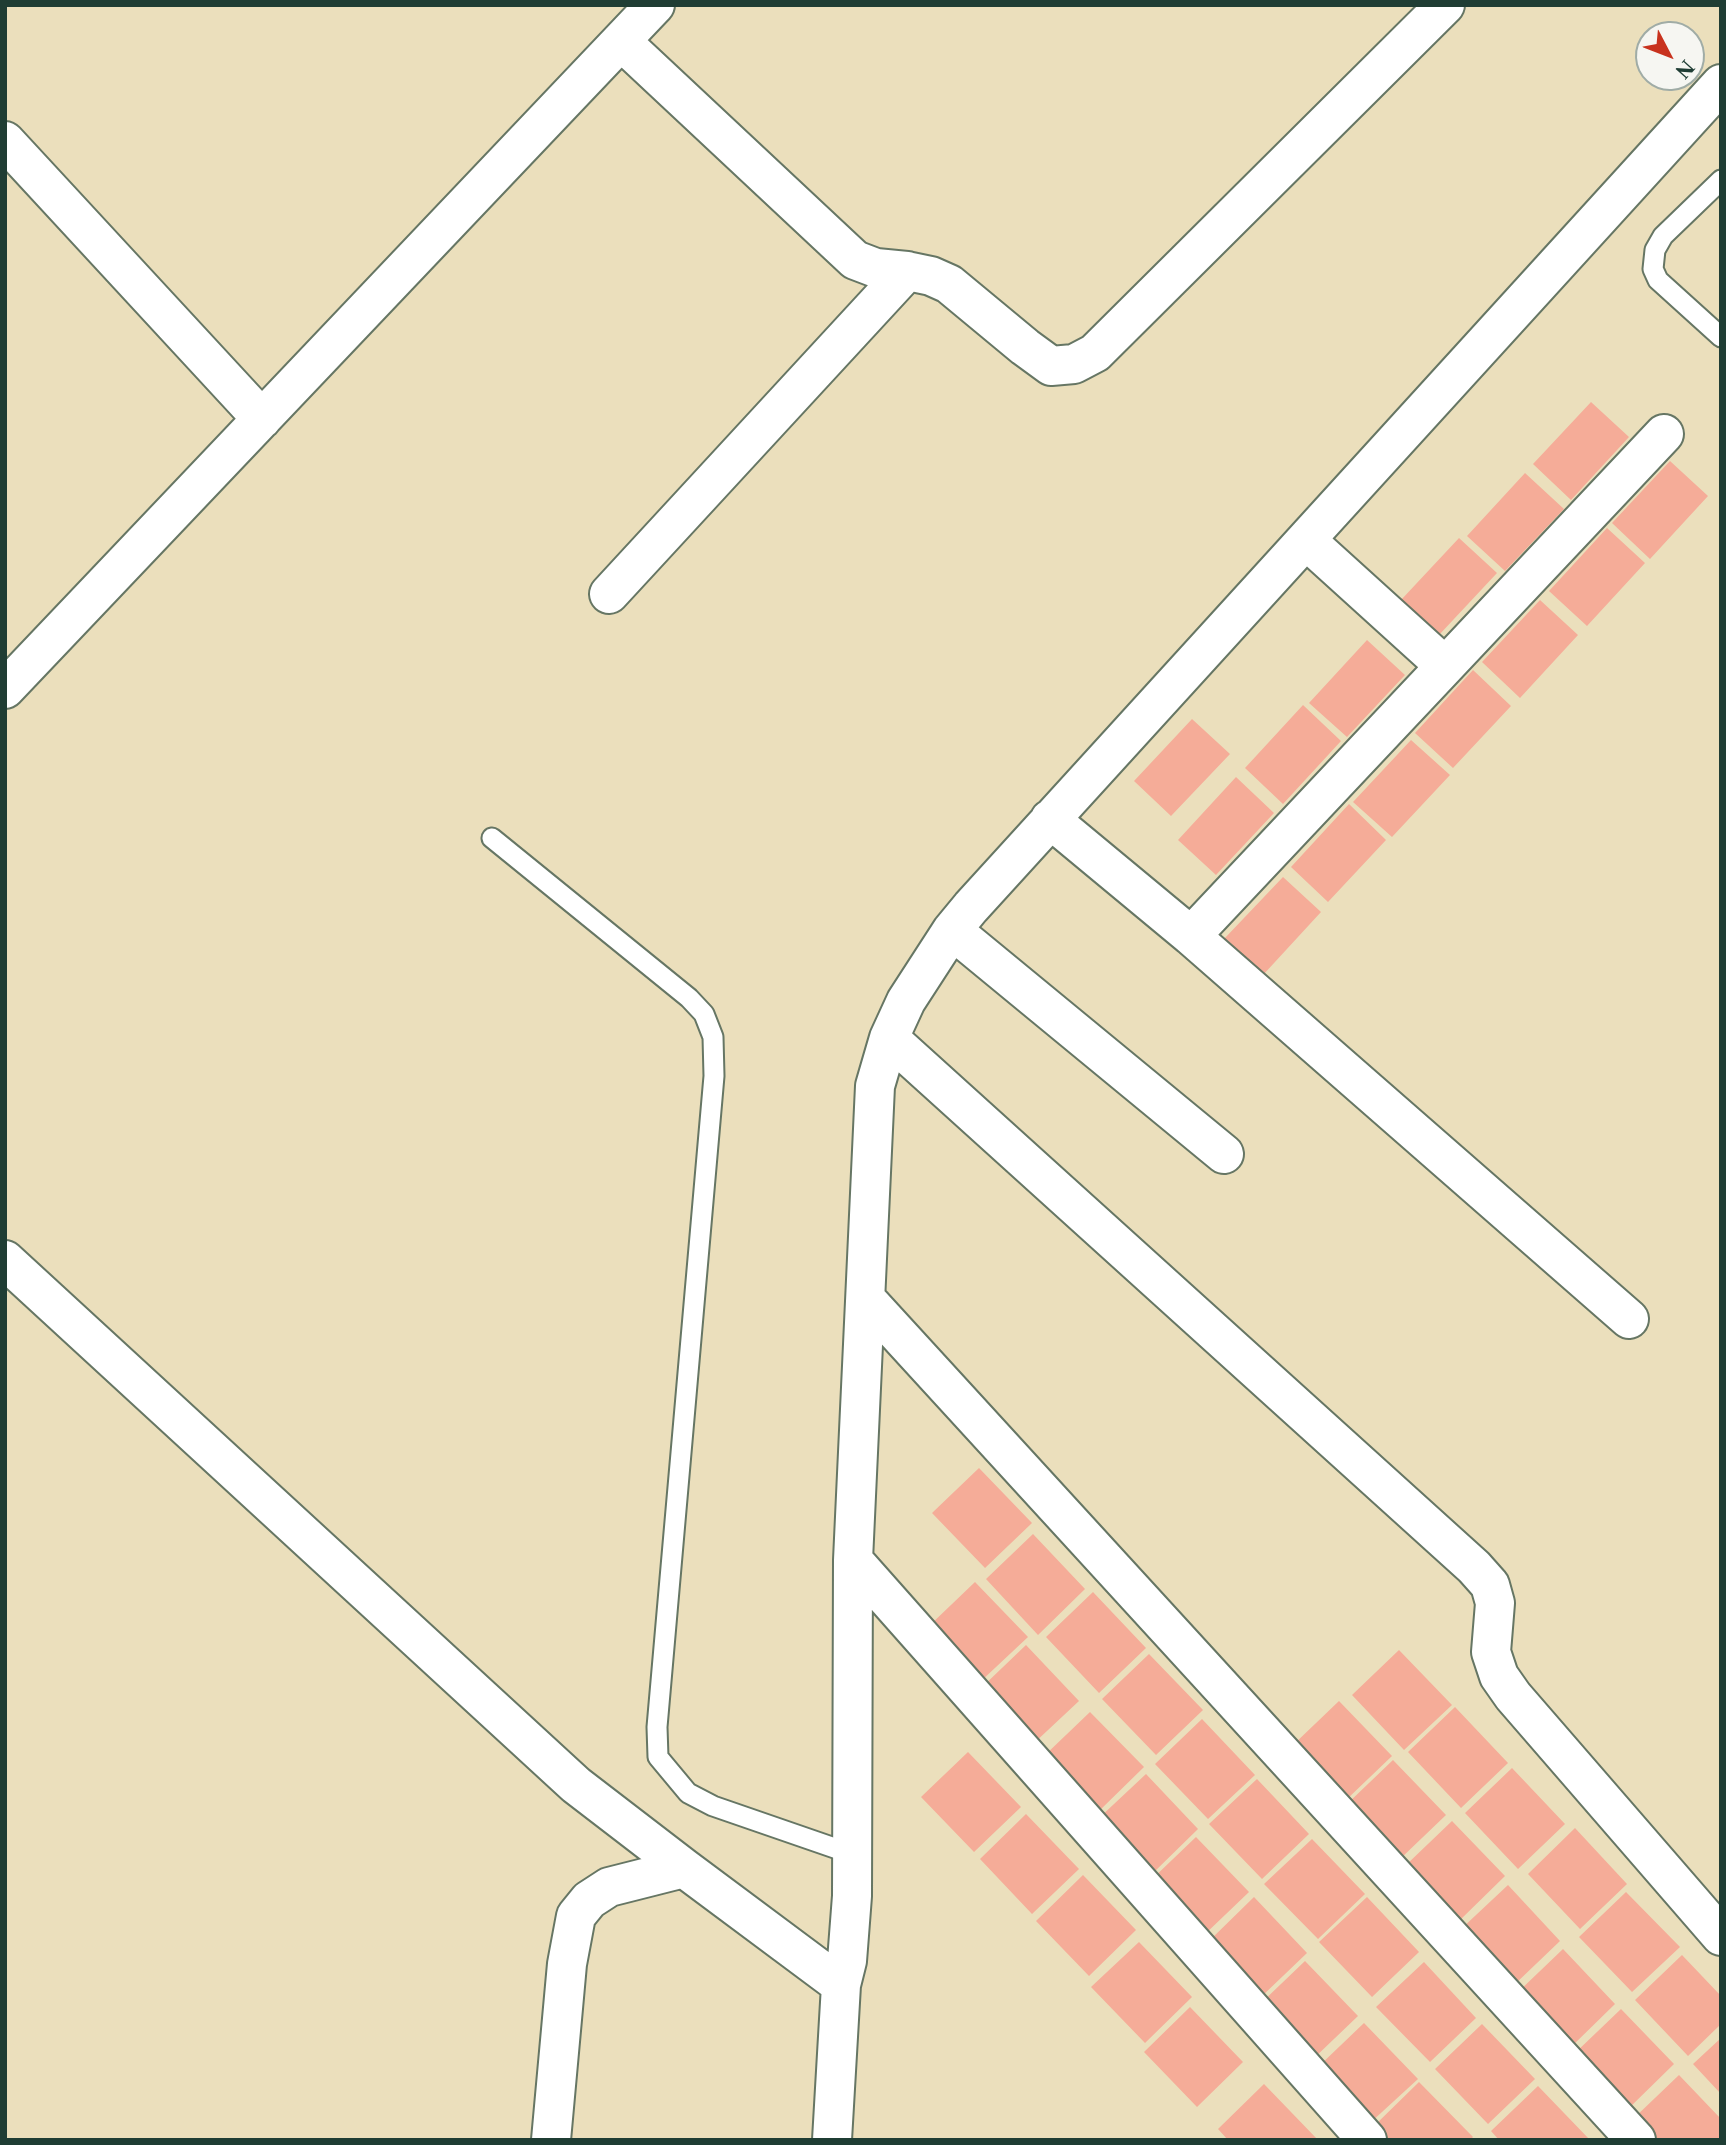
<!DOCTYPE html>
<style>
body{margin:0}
#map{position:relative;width:1726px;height:2145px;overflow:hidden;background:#ebdfbc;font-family:"Libre Caslon Text",serif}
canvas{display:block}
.frame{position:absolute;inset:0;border:7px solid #1f3d34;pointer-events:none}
.north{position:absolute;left:1635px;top:21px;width:70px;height:70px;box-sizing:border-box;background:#f6f6f2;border:2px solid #a0aca6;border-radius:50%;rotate:132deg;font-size:19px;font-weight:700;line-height:28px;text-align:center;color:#1f3d34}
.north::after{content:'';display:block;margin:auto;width:24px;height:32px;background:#c8321e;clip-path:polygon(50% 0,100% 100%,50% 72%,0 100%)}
</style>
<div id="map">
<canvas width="1726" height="2145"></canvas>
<div class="frame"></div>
<div class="north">N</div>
</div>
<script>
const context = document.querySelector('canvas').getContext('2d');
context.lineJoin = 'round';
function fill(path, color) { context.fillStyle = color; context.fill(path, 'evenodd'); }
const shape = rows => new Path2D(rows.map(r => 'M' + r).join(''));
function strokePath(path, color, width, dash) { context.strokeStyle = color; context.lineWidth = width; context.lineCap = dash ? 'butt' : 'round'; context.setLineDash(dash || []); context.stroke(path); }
const building = shape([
 [1591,402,1629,437,1571,500,1533,464],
 [1670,461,1708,496,1650,559,1612,523],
 [1525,473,1564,509,1505,571,1467,536],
 [1607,528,1645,563,1587,626,1549,591],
 [1459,538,1497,573,1439,635,1401,600],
 [1540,600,1578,635,1520,698,1482,662],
 [1367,640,1405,675,1347,737,1309,703],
 [1473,670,1511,706,1453,768,1415,733],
 [1303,705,1341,741,1283,804,1245,768],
 [1192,719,1230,754,1171,816,1134,781],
 [1411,740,1450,775,1392,837,1353,802],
 [1236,777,1274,813,1216,875,1178,840],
 [1349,804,1386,840,1328,902,1291,867],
 [1283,877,1321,912,1263,975,1224,939],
 [979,1468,1032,1523,985,1568,932,1513],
 [1033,1534,1085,1589,1038,1635,986,1579],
 [975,1582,1028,1637,980,1682,928,1627],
 [1093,1592,1146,1648,1099,1693,1046,1637],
 [1026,1645,1079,1701,1032,1745,979,1690],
 [1399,1650,1452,1705,1404,1750,1352,1695],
 [1149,1654,1203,1710,1156,1755,1102,1699],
 [1339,1701,1392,1756,1345,1801,1292,1746],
 [1455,1707,1508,1763,1461,1808,1408,1752],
 [1090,1712,1144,1767,1097,1813,1043,1757],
 [1202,1719,1255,1775,1208,1819,1155,1764],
 [968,1752,1021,1807,974,1852,921,1797],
 [1393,1760,1446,1815,1399,1860,1346,1805],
 [1512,1768,1565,1824,1518,1869,1465,1813],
 [1146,1774,1198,1829,1151,1875,1098,1819],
 [1257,1779,1309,1834,1262,1879,1209,1824],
 [1026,1814,1079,1869,1032,1914,980,1859],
 [1452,1821,1505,1876,1458,1922,1405,1866],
 [1575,1828,1627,1884,1580,1929,1528,1874],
 [1196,1837,1249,1892,1202,1937,1149,1882],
 [1312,1839,1365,1894,1318,1939,1264,1884],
 [1083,1875,1136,1930,1089,1976,1036,1921],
 [1508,1885,1560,1941,1513,1986,1460,1930],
 [1626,1892,1680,1947,1632,1992,1579,1937],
 [1254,1897,1307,1953,1260,1998,1207,1943],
 [1367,1897,1419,1952,1372,1997,1319,1942],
 [1139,1942,1192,1997,1145,2043,1091,1987],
 [1563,1949,1615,2004,1569,2049,1516,1994],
 [1682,1955,1721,1996,1721,2024,1688,2056,1635,2000],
 [1305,1961,1358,2016,1311,2061,1258,2006],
 [1424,1962,1476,2018,1430,2062,1376,2007],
 [1190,2007,1243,2062,1197,2107,1144,2052],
 [1621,2009,1674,2064,1627,2110,1574,2054],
 [1364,2023,1418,2079,1370,2123,1317,2068],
 [1482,2024,1535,2079,1488,2124,1435,2069],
 [1721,2038,1721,2094,1693,2064],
 [1679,2075,1721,2119,1721,2140,1651,2140,1632,2120],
 [1419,2082,1473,2137,1470,2140,1385,2140,1373,2127],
 [1264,2084,1318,2140,1228,2140,1218,2129],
 [1538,2086,1590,2140,1499,2140,1491,2131]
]);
const lane = shape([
 [1721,180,1663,236,1655,250,1653,269,1658,280,1721,337],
 [492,838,689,998,704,1014,713,1037,714,1076,657,1727,658,1757,688,1793,713,1806,852,1854]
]);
const street = shape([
 [5,141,262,419],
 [907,271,931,276,949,284,1025,347,1051,366,1074,364,1095,353,1445,5],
 [1306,540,1445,666],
 [609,594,907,271,876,268,855,260,621,41],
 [5,689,655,5],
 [1050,819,1191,936,1629,1319],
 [952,930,1224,1154],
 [1191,936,1664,434],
 [889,1038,1474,1567,1490,1585,1495,1603,1491,1652,1499,1676,1513,1696,1721,1936],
 [5,1260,576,1785,684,1868,841,1985],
 [866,1299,1636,2140],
 [853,1560,1367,2140],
 [551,2140,567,1964,576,1916,589,1900,609,1887,684,1868],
 [832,2140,841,1985,847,1961,852,1896,853,1560,875,1086,889,1038,906,1001,952,930,971,907,1721,84]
]);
fill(building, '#f5ac98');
strokePath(lane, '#667664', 23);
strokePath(street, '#667664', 42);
strokePath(lane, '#fff', 19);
strokePath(street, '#fff', 38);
</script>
